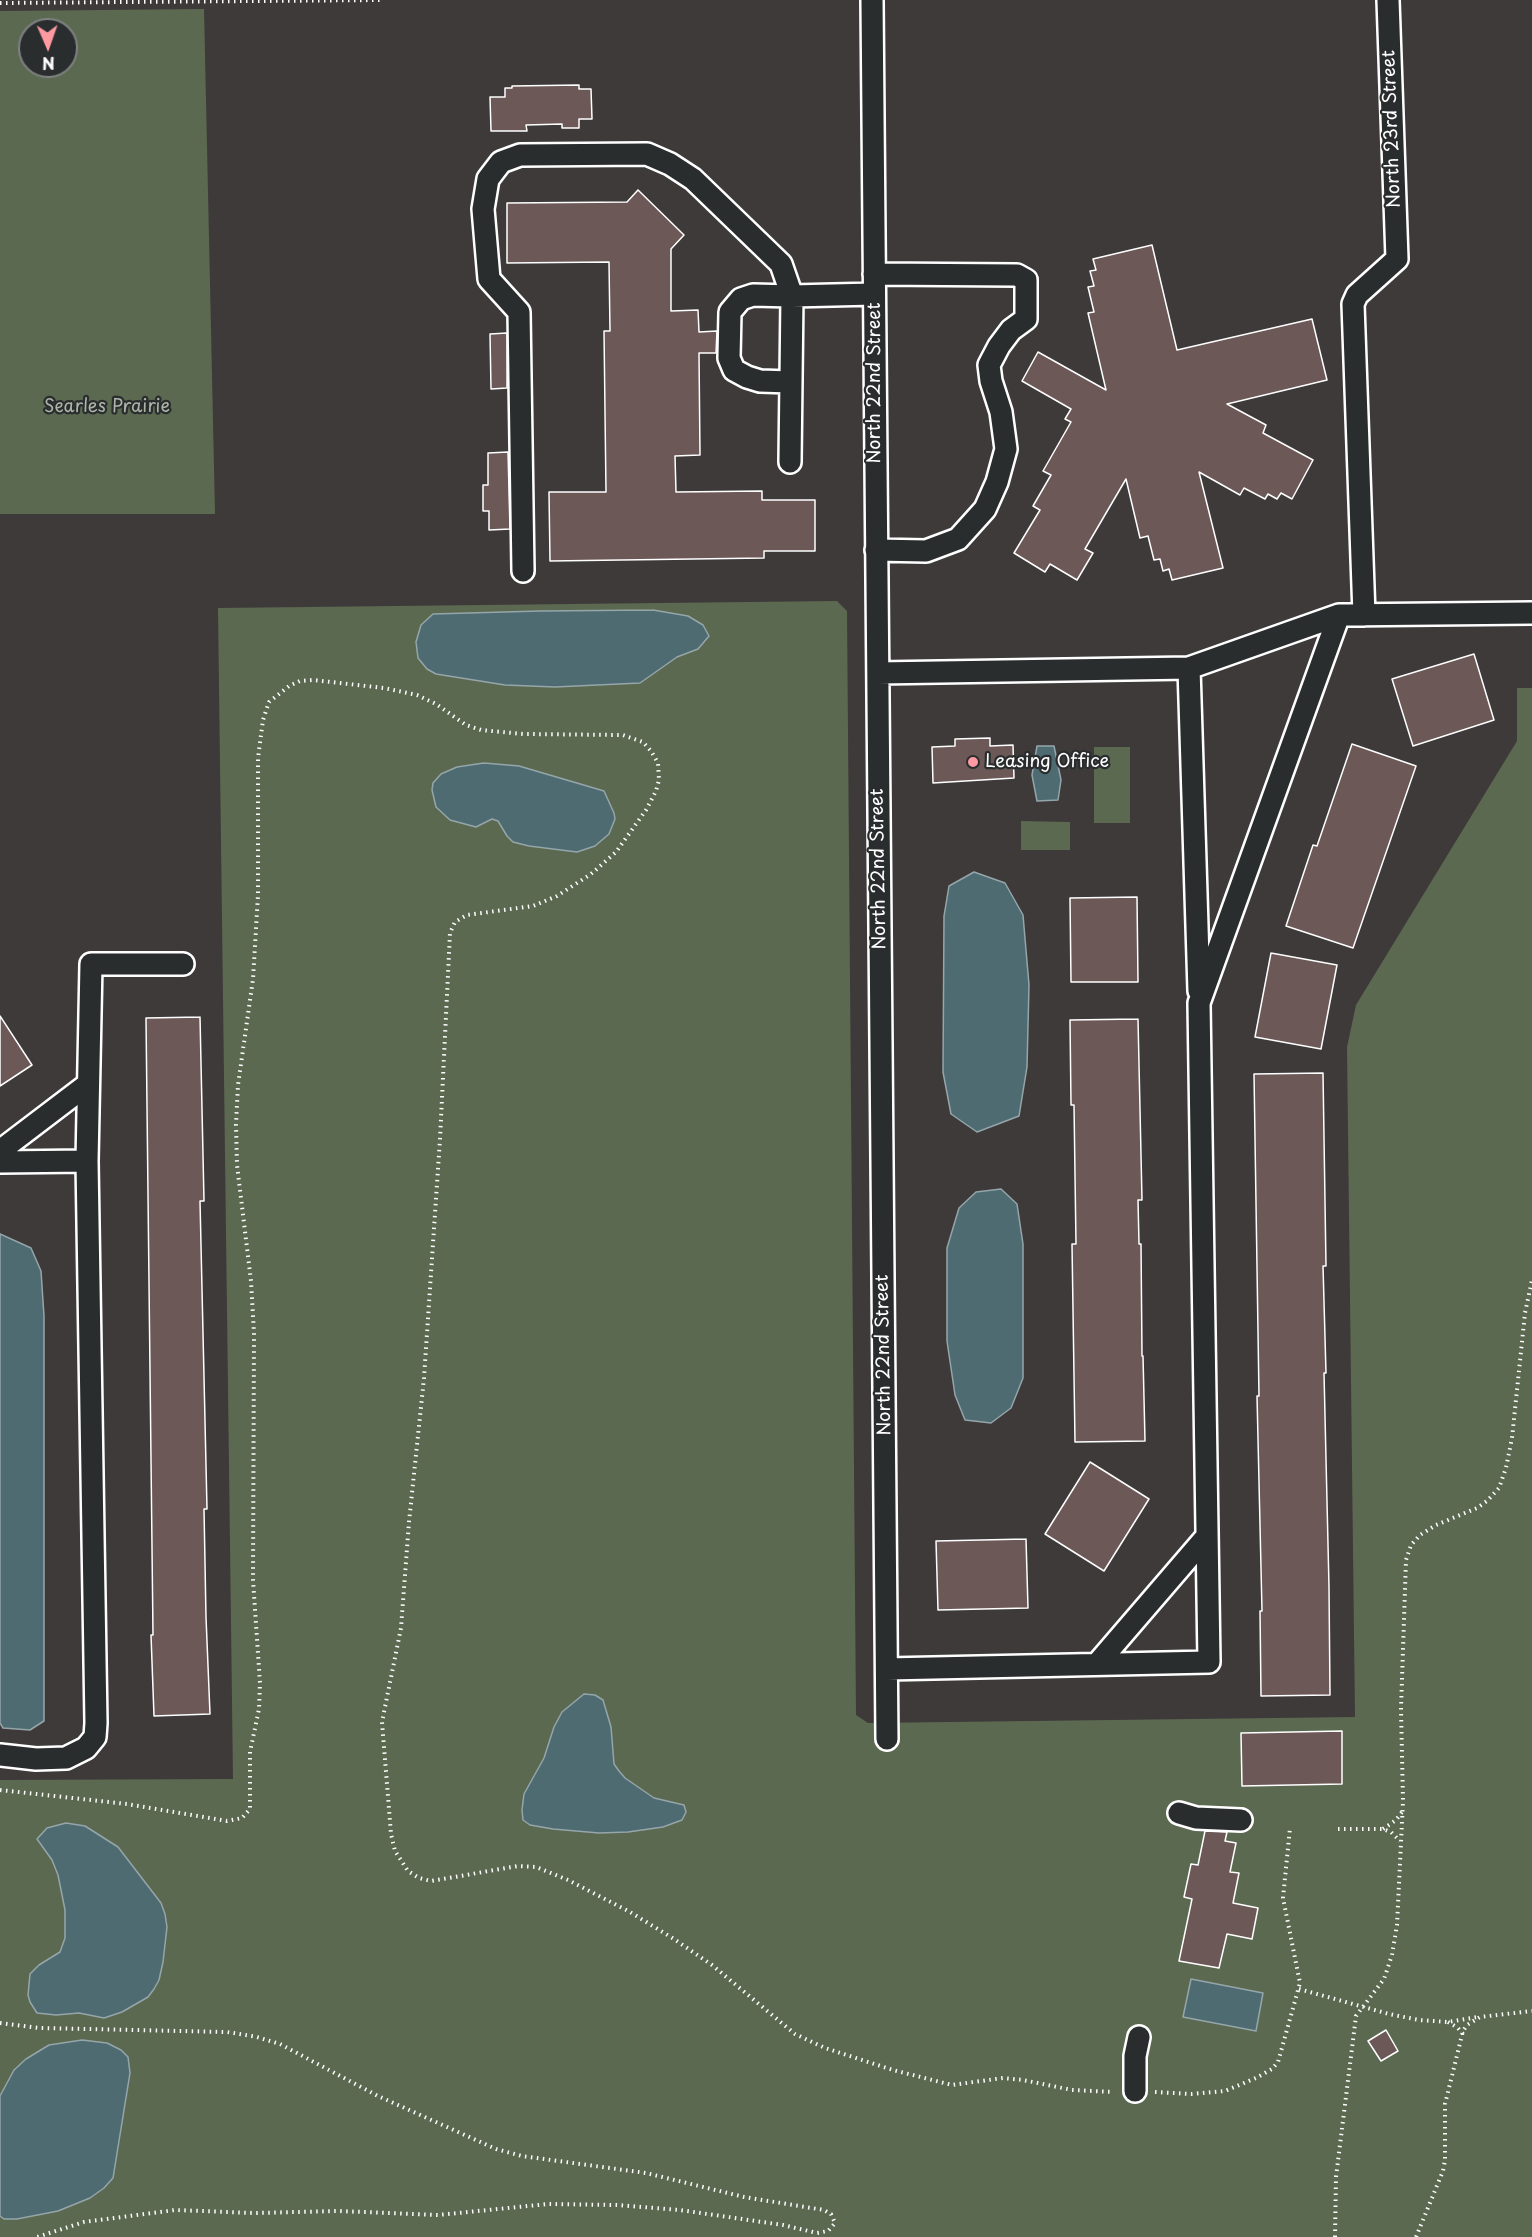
<!DOCTYPE html>
<style>
body{margin:0}
#map{position:relative;width:1532px;height:2237px;overflow:hidden;background:#3e3a3a;font-family:"Playpen Sans",sans-serif}
canvas{display:block}
.north{position:absolute;left:18px;top:18px;width:60px;height:60px;box-sizing:border-box;background:#2a2d2e;border:2px solid #7f8182;border-radius:50%;rotate:178deg;font-size:16px;font-weight:700;line-height:24px;text-align:center;color:#fff}
.north::after{content:'';display:block;margin:auto;width:21px;height:27px;background:#ff9aa2;clip-path:polygon(50% 0,100% 100%,50% 72%,0 100%)}
</style>
<div id="map">
<canvas width="1532" height="2237"></canvas>
<div class="north">N</div>
</div>
<script>
const context = document.querySelector('canvas').getContext('2d');
context.lineJoin = 'round';
function fill(path, color) { context.fillStyle = color; context.fill(path, 'evenodd'); }
const shape = rows => new Path2D(rows.map(r => 'M' + r).join(''));
function strokePath(path, color, width, dash) { context.strokeStyle = color; context.lineWidth = width; context.lineCap = dash ? 'butt' : 'round'; context.setLineDash(dash || []); context.stroke(path); }
function write(font, color, halo, rows, align = 'center') {
  context.font = font + ' "Playpen Sans",sans-serif'; context.lineWidth = 4.5; context.setLineDash([]); context.textBaseline = 'middle'; context.strokeStyle = halo; context.fillStyle = color; for (const [text, x, y, turn = 0] of rows) {
    context.save(); context.translate(x, y); context.rotate((+turn || 0) * Math.PI / 180); context.textAlign = isNaN(turn) ? turn : align; if (halo) context.strokeText(text, 0, 0); context.fillText(text, 0, 0); context.restore();
  }
}
const green = shape([
 [204,9,215,514,0,514,0,11],
 [30,30,66,30,66,66,30,66],
 [837,601,847,611,856,1715,868,1723,1355,1717,1347,1047,1356,1005,1517,741,1517,688,1532,688,1532,2237,0,2237,0,1780,233,1779,218,608],
 [1094,747,1130,747,1130,823,1094,823],
 [1021,821,1070,822,1070,850,1021,850]
]);
const water = shape([
 [653,610,688,616,703,625,709,636,698,649,677,657,640,683,555,687,505,685,436,674,427,669,418,658,416,642,421,625,433,614,540,611,653,610],
 [1037,746,1054,746,1061,780,1058,800,1037,801,1032,775,1037,746],
 [484,763,519,766,604,791,614,813,615,819,609,834,595,846,577,852,529,846,513,842,507,836,498,821,492,819,476,827,450,820,436,807,432,790,433,783,441,774,457,767,484,763],
 [974,872,1005,883,1023,915,1029,985,1027,1067,1019,1116,977,1132,951,1114,943,1072,944,916,949,886,974,872],
 [1001,1189,1017,1204,1023,1244,1023,1378,1011,1408,991,1423,965,1420,955,1395,947,1341,947,1248,959,1208,976,1192,1001,1189],
 [0,1234,31,1248,41,1271,44,1316,44,1721,30,1730,3,1728,0,1723,0,1234],
 [584,1694,595,1695,603,1700,611,1727,614,1764,619,1771,625,1778,654,1798,684,1805,686,1812,682,1820,663,1827,628,1832,599,1833,553,1829,530,1825,523,1820,522,1810,524,1794,544,1758,554,1727,562,1712,584,1694],
 [66,1823,85,1826,118,1847,161,1903,165,1914,167,1927,163,1962,159,1980,154,1989,148,1997,122,2012,104,2018,79,2013,56,2015,37,2013,30,2002,28,1995,30,1974,39,1965,60,1952,65,1938,65,1910,58,1875,52,1860,37,1839,47,1828,66,1823],
 [1191,1979,1263,1993,1256,2031,1183,2017,1191,1979],
 [82,2040,107,2043,121,2050,128,2057,130,2073,113,2178,104,2188,90,2198,58,2211,17,2219,4,2219,0,2216,0,2096,14,2070,26,2059,49,2045,82,2040]
]);
const building = shape([
 [579,85,579,89,591,89,592,119,579,119,579,128,562,128,562,124,526,125,527,131,491,131,490,97,505,97,505,88,512,88,512,86,579,85],
 [638,190,684,235,671,249,671,311,698,310,699,332,717,331,716,353,699,353,700,455,675,456,676,492,762,491,762,500,815,500,815,551,764,551,764,558,550,561,549,492,606,492,604,331,610,331,609,262,507,263,507,203,627,202,638,190],
 [1152,245,1177,350,1312,319,1327,380,1227,404,1266,425,1263,433,1313,460,1292,499,1281,493,1277,499,1268,494,1265,499,1244,488,1240,495,1199,472,1223,568,1172,580,1169,569,1163,571,1160,559,1154,560,1148,536,1140,538,1126,479,1085,549,1093,553,1077,580,1050,564,1045,572,1014,553,1040,510,1033,506,1051,475,1043,471,1071,422,1065,419,1071,409,1022,381,1038,352,1106,390,1088,313,1094,312,1088,287,1094,286,1090,271,1096,270,1093,259,1152,245],
 [507,333,507,388,491,389,490,334,507,333],
 [508,452,510,529,489,530,489,511,483,511,483,485,488,485,488,453,508,452],
 [1474,654,1494,720,1413,746,1392,679,1474,654],
 [990,738,990,746,1013,745,1014,778,933,783,932,747,955,746,955,739,990,738],
 [1352,744,1416,766,1353,948,1286,926,1313,845,1317,846,1352,744],
 [1137,897,1138,982,1071,982,1070,898,1137,897],
 [1271,953,1337,965,1321,1049,1255,1037,1271,953],
 [0,1016,32,1065,0,1086,0,1016],
 [200,1017,204,1201,200,1201,207,1509,204,1509,206,1617,210,1714,154,1716,151,1635,153,1635,146,1018,200,1017],
 [1138,1019,1142,1200,1138,1200,1139,1244,1141,1244,1142,1356,1143,1356,1145,1441,1075,1442,1072,1244,1076,1244,1074,1105,1071,1105,1070,1020,1138,1019],
 [1323,1073,1326,1266,1323,1266,1326,1373,1324,1373,1329,1587,1330,1695,1261,1696,1260,1611,1262,1611,1257,1396,1259,1396,1254,1074,1323,1073],
 [1090,1462,1149,1499,1104,1571,1045,1534,1090,1462],
 [1026,1539,1028,1608,938,1610,936,1541,1026,1539],
 [1342,1731,1342,1784,1242,1786,1241,1733,1342,1731],
 [1205,1831,1227,1832,1225,1841,1236,1843,1230,1872,1239,1873,1233,1903,1258,1908,1252,1939,1227,1934,1219,1968,1179,1961,1192,1899,1184,1897,1191,1864,1198,1865,1205,1831],
 [1386,2030,1398,2051,1381,2061,1368,2041,1386,2030]
]);
const path = shape([
 [0,3,383,0],
 [0,1790,127,1804,227,1821,242,1818,250,1809,250,1752,259,1709,260,1683,253,1580,254,1333,251,1281,237,1165,236,1125,238,1085,253,979,258,895,258,758,263,720,269,702,289,686,300,681,313,680,384,688,417,695,436,704,466,725,481,730,523,734,623,735,643,742,651,751,658,763,659,780,656,791,646,810,616,852,591,874,557,896,533,906,467,915,455,922,450,933,440,1139,424,1378,409,1522,401,1628,382,1722,391,1834,395,1851,408,1871,419,1878,431,1881,518,1866,536,1867,568,1880,630,1912,674,1939,712,1965,795,2034,825,2048,893,2070,952,2085,1003,2078,1023,2080,1072,2090,1114,2092],
 [1338,1829,1383,1829,1391,1832,1400,1841],
 [1383,1829,1396,1820,1402,1812],
 [1299,1989,1389,2014,1419,2020,1448,2022,1477,2017],
 [1448,2022,1458,2028,1463,2034],
 [0,2023,40,2028,227,2032,257,2037,280,2044,378,2096,496,2149,522,2156,646,2173,744,2197,824,2210,831,2214,835,2223,828,2231,817,2233,783,2225,680,2210,617,2205,548,2204,438,2215,338,2211,254,2213,175,2210,84,2222,37,2237],
 [1155,2092,1191,2094,1225,2091,1256,2078,1272,2069,1278,2062,1300,1983,1283,1898,1290,1828],
 [1335,2237,1336,2177,1356,2016,1384,1979,1392,1955,1397,1925,1403,1801,1401,1709,1406,1560,1411,1545,1420,1535,1436,1525,1477,1508,1487,1501,1499,1488,1506,1468,1512,1438,1525,1313,1532,1280],
 [1416,2237,1443,2171,1445,2160,1445,2104,1463,2031,1467,2025,1480,2017,1532,2011]
]);
const minor = shape([
 [872,0,887,1739],
 [874,274,1017,275,1026,280,1026,319,1011,330,999,346,989,365,991,381,1001,412,1006,449,997,482,985,509,958,539,926,551,876,550],
 [790,462,792,296,753,295,741,299,730,312,729,358,734,370,747,377,760,381,790,382],
 [523,571,519,312,489,279,483,209,488,179,501,162,520,155,647,154,670,164,693,179,781,264,792,296,874,294],
 [1364,615,1353,304,1357,295,1397,259,1388,0],
 [1189,668,1199,991],
 [878,673,1189,668,1339,615,1532,613],
 [0,1151,88,1084],
 [0,1162,87,1161],
 [1097,1664,1207,1536],
 [887,1669,1209,1662,1199,1003,1339,615],
 [0,1755,36,1759,66,1758,86,1748,95,1737,96,1723,87,1161,91,964,183,964],
 [1179,1813,1196,1818,1241,1820],
 [1135,2091,1135,2056,1139,2037]
]);
const markers = [
 [973,762,6,"#ff9aa2"]
];
const streetNames = [
 ["North 23rd Street",1392,129,-92],
 ["North 22nd Street",875,383,-90],
 ["North 22nd Street",879,869,-91],
 ["North 22nd Street",884,1355,-91]
];
const parkNames = [
 ["Searles Prairie",107,407]
];
const poiNames = [
 ["Leasing Office",985,762]
];
fill(green, '#5c6951');
fill(water, '#4e6b72');
strokePath(water, '#95a6aa', 1.5);
fill(building, '#6b5857');
strokePath(building, '#fff', 1.5);
strokePath(minor, '#fff', 26);
strokePath(path, '#fff', 4, [1.5, 4.5]);
strokePath(minor, '#2a2d2e', 21);
for (const [x, y, r, color] of markers) { const dot = new Path2D(); dot.arc(x, y, r, 0, 2 * Math.PI); context.fillStyle = color; context.fill(dot); strokePath(dot, '#2a2d2e', 2); }
write('18px', '#fff', '#2a2d2e', streetNames);
write('18px', '#aeb4a8', '#2a2d2e', parkNames);
write('18px', '#fff', '#2a2d2e', poiNames, 'left');
</script>
